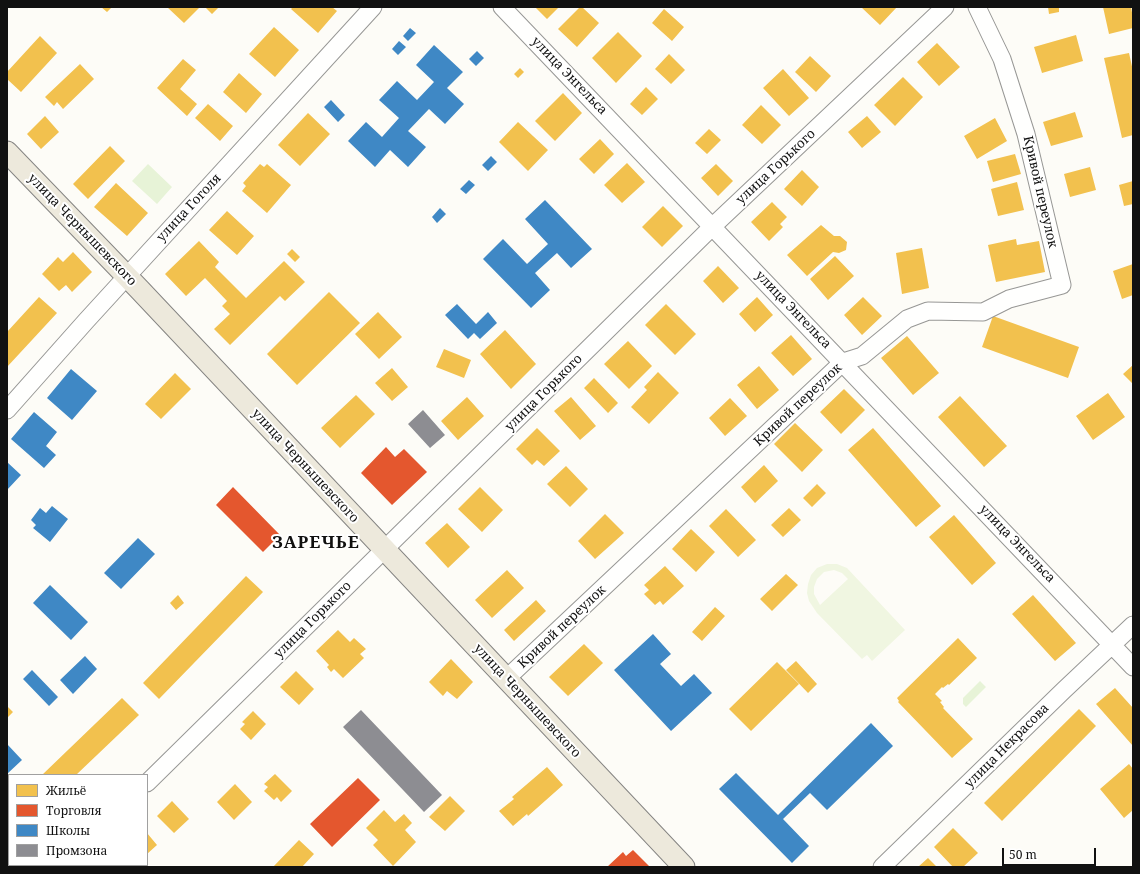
<!DOCTYPE html>
<meta charset="utf-8">
<style>
body{margin:0}
#map{position:relative;width:1140px;height:874px;overflow:hidden;background:#fdfcf7;font-family:"Noto Serif",serif}
canvas{display:block}
.frame{position:absolute;inset:0;border:8px solid #111;pointer-events:none}
.legend{position:absolute;left:8px;top:774px;width:140px;height:92px;box-sizing:border-box;background:#fff;border:1px solid #a0a0a0;margin:0;padding:5px 7px;list-style:none;font-size:12px;color:#111}
.legend li{display:flex;align-items:center;gap:8px;height:20px}
.legend b{width:20px;border:1px solid #a0a0a0}
.scale{position:absolute;left:1002px;top:848px;width:94px;height:18px;box-sizing:border-box;border:2px solid #111;border-top:0;padding-left:5px;font-size:12px;line-height:14px;white-space:nowrap;color:#111;-webkit-text-stroke:3px #fff;paint-order:stroke}
</style>
<div id="map">
<canvas width="1140" height="874"></canvas>
<div class="frame"></div>
<ul class="legend">
<li><b style="height:11px;background:#f2c14e"></b>Жильё</li>
<li><b style="height:11px;background:#e4572e"></b>Торговля</li>
<li><b style="height:11px;background:#3f88c5"></b>Школы</li>
<li><b style="height:11px;background:#8d8d92"></b>Промзона</li>
</ul>
<div class="scale">50 m</div>
</div>
<script>
const context = document.querySelector('canvas').getContext('2d');
context.lineJoin = 'round';
function fill(path, color) { context.fillStyle = color; context.fill(path, 'evenodd'); }
const shape = rows => new Path2D(rows.map(r => 'M' + r).join(''));
function strokePath(path, color, width, dash) { context.strokeStyle = color; context.lineWidth = width; context.lineCap = dash ? 'butt' : 'round'; context.setLineDash(dash || []); context.stroke(path); }
function write(font, color, halo, rows, align = 'center') {
  context.font = font + ' "Noto Serif",serif'; context.lineWidth = 4; context.setLineDash([]); context.textBaseline = 'middle'; context.strokeStyle = halo; context.fillStyle = color; for (const [text, x, y, turn = 0] of rows) {
    context.save(); context.translate(x, y); context.rotate((+turn || 0) * Math.PI / 180); context.textAlign = isNaN(turn) ? turn : align; if (halo) context.strokeText(text, 0, 0); context.fillText(text, 0, 0); context.restore();
  }
}
const green = shape([
 [148,164,172,187,157,204,132,181],
 [980,681,986,687,966,707,963,704,963,698]
]);
const pitch = shape([
 [827,564,837,564,847,568,905,630,872,661,867,655,862,659,817,613,809,601,807,593,808,584,811,575,817,568],
 [834,570,842,573,848,579,820,605,814,594,814,587,817,579,824,572]
]);
const homes = shape([
 [101,7,112,7,107,12],
 [167,7,200,7,184,23],
 [205,7,219,7,212,14],
 [293,7,332,7,337,11,318,33,291,9],
 [535,7,559,7,547,19],
 [580,7,582,7,599,23,577,47,558,29],
 [861,7,897,7,880,25],
 [1048,7,1059,7,1059,12,1049,14],
 [1103,7,1131,7,1133,18,1133,28,1109,34],
 [664,9,684,27,672,41,652,23],
 [274,27,299,50,275,77,249,54],
 [618,32,642,56,616,83,592,58],
 [1076,35,1083,61,1042,73,1034,47],
 [40,36,57,53,21,92,7,79,7,72],
 [937,43,960,67,939,86,917,62],
 [1129,53,1133,71,1133,135,1122,138,1104,58],
 [669,54,685,70,671,84,655,69],
 [810,56,831,76,816,92,795,72],
 [183,59,196,70,180,89,197,104,187,116,157,88],
 [80,64,94,79,63,109,57,102,54,106,45,97],
 [520,68,524,72,518,78,514,74],
 [783,69,809,98,789,116,763,88],
 [239,73,262,94,246,113,223,92],
 [903,77,923,97,895,126,874,105],
 [646,87,658,99,642,115,630,104],
 [563,93,582,113,555,141,535,121],
 [208,104,233,126,220,141,195,118],
 [761,105,781,125,762,144,742,125],
 [1075,112,1083,137,1051,146,1043,122],
 [308,113,330,134,300,166,278,145],
 [45,116,59,132,41,149,27,134],
 [867,116,881,132,862,148,848,132],
 [995,118,1007,141,977,159,964,136],
 [518,122,548,150,528,171,499,142],
 [709,129,721,140,707,154,695,143],
 [600,139,614,154,594,174,579,159],
 [110,146,125,161,88,199,73,184],
 [1015,154,1021,174,993,182,987,161],
 [627,163,645,182,622,203,604,185],
 [260,164,264,167,267,164,291,185,267,213,242,191,246,186,243,183],
 [716,164,733,181,718,196,701,178],
 [1090,167,1096,190,1070,197,1064,174],
 [802,170,819,187,802,206,784,189],
 [1133,181,1133,204,1124,206,1119,185],
 [1017,182,1024,210,998,216,991,189],
 [116,183,148,213,127,236,94,207],
 [772,202,787,217,780,224,783,227,769,241,751,222],
 [663,206,683,226,662,247,642,227],
 [227,211,254,236,237,255,209,230],
 [821,225,834,236,840,236,847,242,846,250,839,253,833,252,807,276,787,255],
 [1016,239,1017,245,1039,241,1045,272,996,282,988,245],
 [199,241,219,262,215,267,246,298,284,261,305,282,285,301,280,296,230,345,214,329,230,314,222,306,227,301,205,278,186,296,165,274],
 [922,248,929,288,902,294,896,253],
 [292,249,300,257,295,262,287,254],
 [73,252,92,272,72,292,66,285,59,291,42,274,58,257,63,262],
 [835,256,854,276,828,300,810,279],
 [1133,264,1133,295,1122,299,1113,271],
 [718,266,739,288,723,303,703,281],
 [329,292,360,323,297,385,267,354],
 [39,297,57,313,7,367,7,332],
 [757,297,773,315,755,332,739,314],
 [863,297,882,316,862,335,844,315],
 [666,304,696,334,675,355,645,325],
 [378,312,402,337,379,359,355,334],
 [993,316,1079,347,1068,378,982,347],
 [505,330,536,364,511,389,480,354],
 [791,335,812,359,793,376,771,353],
 [907,336,939,373,913,395,881,358],
 [628,341,652,366,629,389,604,364],
 [444,349,471,360,464,378,436,367],
 [1133,365,1133,384,1123,374],
 [759,366,779,390,757,409,737,385],
 [392,368,408,387,392,401,375,383],
 [658,372,679,393,649,424,631,407,647,390,644,387],
 [175,373,191,389,161,419,145,404],
 [594,378,618,403,608,413,584,388],
 [844,389,865,410,841,434,820,412],
 [1108,393,1125,417,1093,440,1076,416],
 [356,395,375,414,340,448,321,428],
 [960,396,1007,446,984,467,938,417],
 [467,397,484,416,458,440,441,421],
 [571,397,596,426,580,440,554,411],
 [730,398,747,416,725,436,709,418],
 [795,423,823,450,802,472,774,444],
 [537,428,560,451,544,466,537,460,532,465,516,449],
 [873,428,941,506,916,527,848,450],
 [764,465,778,481,755,503,741,487],
 [566,466,588,489,570,507,547,484],
 [817,484,826,493,812,507,803,498],
 [480,487,503,510,482,532,458,509],
 [789,508,801,520,783,537,771,525],
 [726,509,756,540,738,557,709,526],
 [605,514,624,533,595,559,578,541],
 [954,515,996,563,972,585,929,537],
 [447,523,470,547,448,568,425,543],
 [691,529,715,552,696,572,672,549],
 [665,566,684,586,663,605,660,601,655,605,644,594,649,590,644,585],
 [507,570,524,588,492,618,475,600],
 [786,574,798,585,772,611,760,599],
 [246,576,263,592,159,699,143,683],
 [178,595,184,603,176,610,170,603],
 [1033,595,1076,643,1055,661,1012,614],
 [536,600,546,611,514,641,504,630],
 [715,607,725,616,702,641,692,632],
 [338,630,350,642,354,638,366,649,360,654,364,658,343,678,334,669,331,672,327,667,329,665,316,651],
 [958,638,977,658,949,685,948,684,943,688,942,687,935,694,942,701,940,702,944,707,943,708,973,739,952,758,898,702,899,701,897,698],
 [584,644,603,663,568,696,549,677],
 [451,659,473,682,457,699,447,691,443,696,429,682],
 [796,661,817,684,808,693,786,670],
 [777,662,799,684,751,731,729,709],
 [296,671,314,689,299,705,280,687],
 [1115,688,1133,708,1133,746,1096,704],
 [122,698,139,715,76,775,42,775],
 [7,706,13,712,7,718],
 [1079,709,1096,726,1002,821,984,803],
 [253,711,266,724,251,740,240,729,245,724,242,722],
 [1129,764,1133,769,1133,810,1124,818,1100,789],
 [547,767,563,785,528,816,527,814,513,826,499,811,514,799,512,797],
 [275,774,292,791,281,802,277,797,274,800,264,791,268,787,264,784],
 [235,784,252,802,234,820,217,802],
 [450,796,465,811,445,831,429,817],
 [172,801,189,819,174,833,157,816],
 [384,810,395,822,404,814,412,823,405,830,416,842,393,866,373,845,378,840,366,828],
 [953,828,978,853,963,867,953,867,934,847],
 [147,833,157,845,147,854],
 [299,840,314,854,302,867,273,867],
 [928,858,937,867,918,867],
 [99,865,124,865,125,866,124,867,97,867]
]);
const shops = shape([
 [386,447,395,457,404,449,427,472,392,505,361,473],
 [233,487,280,535,263,552,216,505],
 [358,778,380,800,332,847,310,824],
 [633,850,650,867,607,867,623,852,626,856]
]);
const schools = shape([
 [410,28,416,33,408,41,403,36],
 [399,41,406,47,398,55,392,49],
 [434,45,463,72,447,88,464,104,445,124,429,109,408,131,426,147,408,167,390,150,375,167,348,141,366,122,382,137,399,118,379,100,397,81,417,100,434,82,416,65],
 [477,51,484,58,476,66,469,59],
 [331,100,345,115,338,122,324,107],
 [491,156,497,162,488,171,482,165],
 [469,180,475,185,466,194,460,189],
 [545,200,592,249,571,268,557,253,535,273,550,290,531,308,483,259,503,239,527,264,548,244,525,219],
 [440,208,446,214,437,223,432,217],
 [457,304,476,324,488,312,497,323,480,339,474,333,468,339,445,315],
 [71,369,97,391,72,420,47,398],
 [34,412,57,432,46,446,56,455,44,468,11,439],
 [7,462,21,475,7,490],
 [52,506,68,519,50,542,33,528,36,525,31,520,40,508,46,513],
 [138,538,155,554,121,589,104,573],
 [50,585,88,622,71,640,33,603],
 [653,634,671,654,660,664,681,686,694,674,712,693,671,731,614,670],
 [85,656,97,669,73,694,60,680],
 [32,670,58,697,49,706,23,679],
 [871,723,893,746,827,810,810,793,783,819,809,846,792,863,719,789,736,773,778,815],
 [7,744,22,760,7,774]
]);
const industry = shape([
 [423,410,445,435,430,448,408,424],
 [361,710,442,795,424,812,343,727]
]);
const minor = shape([
 [502,7,1133,667],
 [7,410,86,321,373,7],
 [506,679,843,362,862,356,907,319,928,311,983,312,1009,299,1062,285,1026,134,1002,59,977,7],
 [147,783,713,226,945,7],
 [7,830,9,833],
 [38,865,40,867],
 [62,867,64,865],
 [882,867,1064,690,1133,625]
]);
const major = shape([
 [7,152,140,290,684,867]
]);
const streetNames = [
 ["улица Энгельса",569,76,46],
 ["улица Горького",776,167,-43],
 ["Кривой переулок",1040,192,77],
 ["улица Гоголя",189,208,-47],
 ["улица Чернышевского",82,230,46],
 ["улица Энгельса",793,310,46],
 ["улица Горького",544,393,-45],
 ["Кривой переулок",798,405,-43],
 ["улица Чернышевского",305,466,47],
 ["улица Энгельса",1017,544,46],
 ["улица Горького",313,620,-45],
 ["Кривой переулок",562,627,-43],
 ["улица Чернышевского",527,701,47],
 ["улица Некрасова",1007,746,-45]
];
const districtNames = [
 ["ЗАРЕЧЬЕ",316,543]
];
fill(green, '#e7f3d7');
fill(pitch, '#f0f6e1');
fill(homes, '#f2c14e');
fill(shops, '#e4572e');
fill(schools, '#3f88c5');
fill(industry, '#8d8d92');
strokePath(minor, '#979795', 19);
strokePath(major, '#858482', 23);
strokePath(minor, '#fffffe', 17);
strokePath(major, '#ede9dc', 21);
write('13px', '#111', '#fff', streetNames);
context.letterSpacing = '1px';
write('bold 17px', '#111', '#fff', districtNames);
context.letterSpacing = '0px';
</script>
